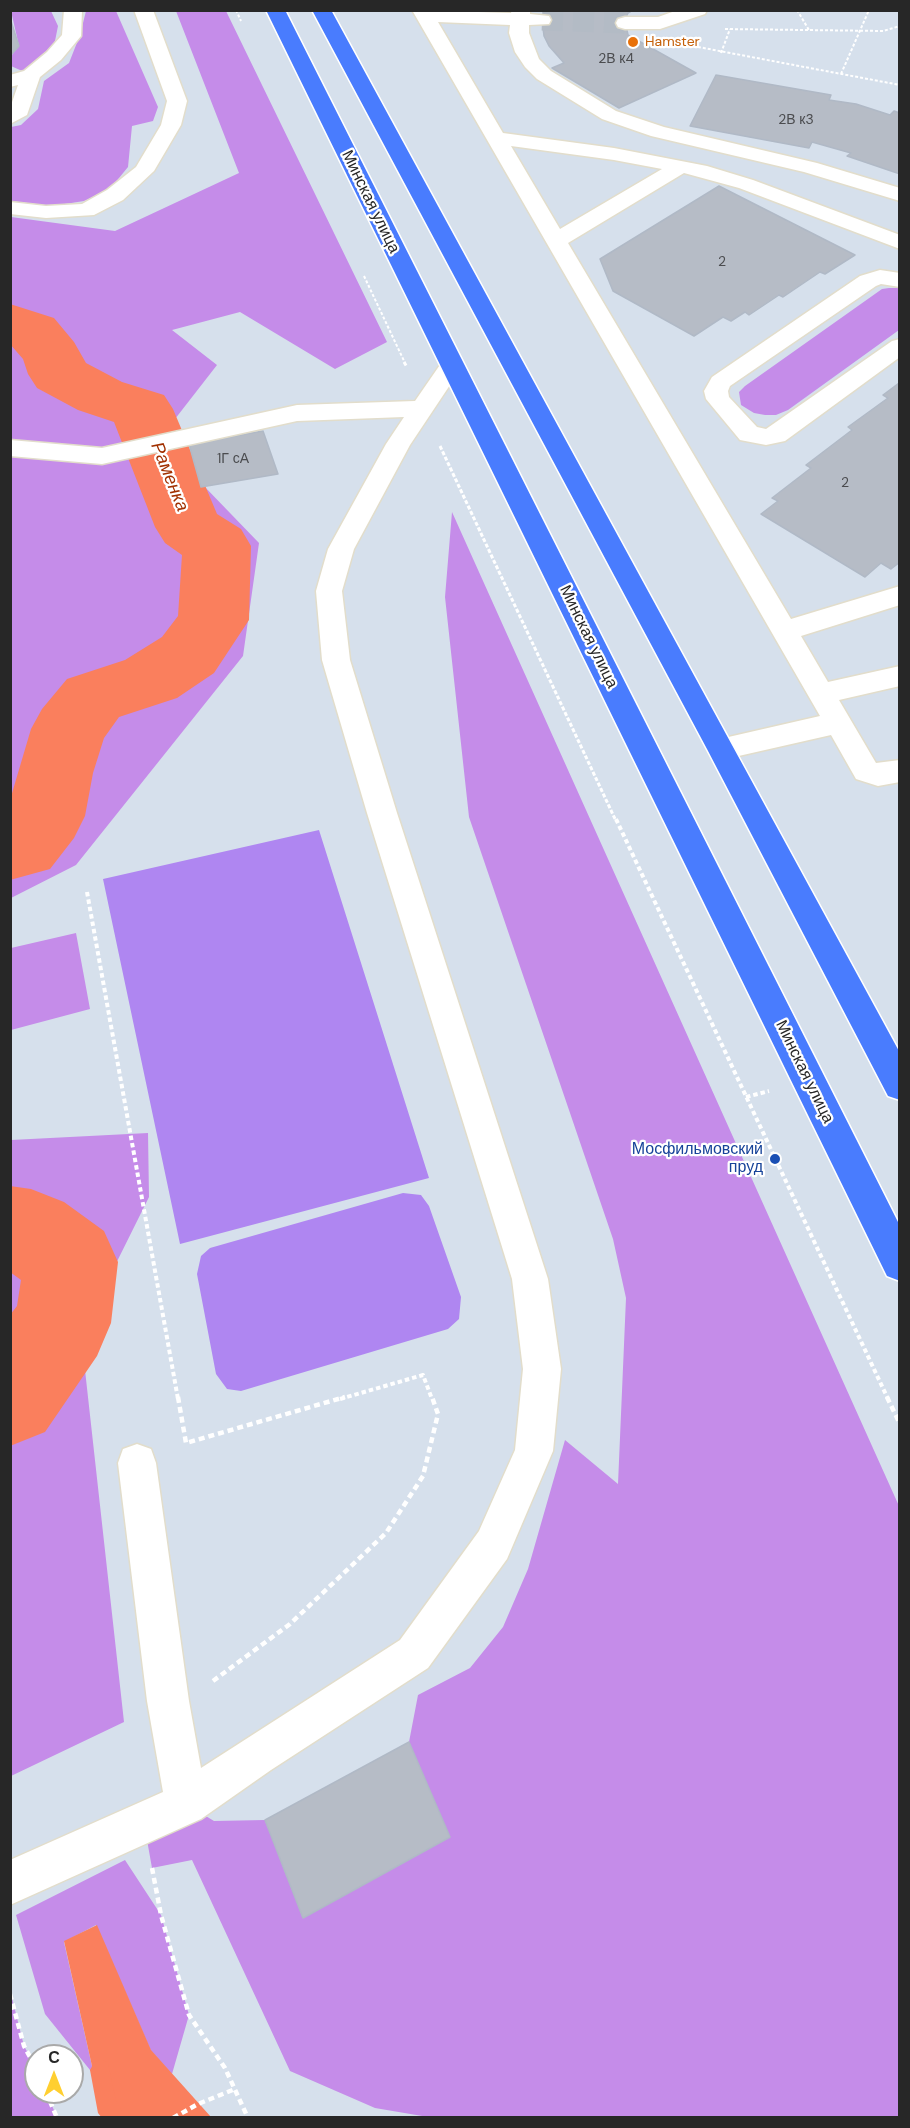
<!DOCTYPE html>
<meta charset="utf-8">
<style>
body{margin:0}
#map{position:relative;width:910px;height:2128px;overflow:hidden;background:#d6e0ec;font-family:"DM Sans",sans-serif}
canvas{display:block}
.frame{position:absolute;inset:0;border:12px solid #272727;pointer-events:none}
.north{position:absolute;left:24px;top:2044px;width:60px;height:60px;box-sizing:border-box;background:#fff;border:2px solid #a9a9a9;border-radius:50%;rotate:0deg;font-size:16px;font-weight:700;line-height:24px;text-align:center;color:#272727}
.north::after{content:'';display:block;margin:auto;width:21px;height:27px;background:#ffcf30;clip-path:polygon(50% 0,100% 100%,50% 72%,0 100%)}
</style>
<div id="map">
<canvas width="910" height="2128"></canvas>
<div class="frame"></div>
<div class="north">С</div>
</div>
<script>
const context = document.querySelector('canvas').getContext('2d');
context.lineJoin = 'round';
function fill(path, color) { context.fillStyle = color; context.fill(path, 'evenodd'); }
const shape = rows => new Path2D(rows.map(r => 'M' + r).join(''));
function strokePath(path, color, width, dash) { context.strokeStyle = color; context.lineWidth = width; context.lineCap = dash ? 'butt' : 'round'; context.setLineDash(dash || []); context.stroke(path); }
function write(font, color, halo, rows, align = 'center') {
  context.font = font + ' "DM Sans",sans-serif'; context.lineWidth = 4.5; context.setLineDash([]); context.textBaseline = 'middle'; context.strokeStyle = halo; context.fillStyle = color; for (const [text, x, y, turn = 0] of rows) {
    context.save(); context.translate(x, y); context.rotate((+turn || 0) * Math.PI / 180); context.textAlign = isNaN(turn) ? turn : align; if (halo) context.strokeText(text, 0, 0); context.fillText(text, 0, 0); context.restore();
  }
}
const green = shape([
 [11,11,51,11,58,26,55,41,47,62,31,75,11,66,11,56,19,46],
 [86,11,116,11,158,107,153,121,132,126,128,167,110,189,84,201,52,206,11,201,11,127,21,125,38,109,44,81,69,63,80,35],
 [176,11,226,11,387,342,335,369,240,312,172,330,217,365,168,428,202,484,259,543,243,656,76,865,11,898,11,217,115,231,239,173],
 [889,288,899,288,899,330,788,410,776,415,765,415,754,413,741,405,739,392,745,386,882,289],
 [452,512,899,1506,899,2117,434,2118,375,2108,290,2071,192,1860,152,1868,147,1840,186,1804,214,1821,265,1820,303,1918,449,1837,409,1742,418,1695,470,1668,503,1627,528,1569,565,1440,618,1484,626,1298,613,1239,469,817,445,597],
 [76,933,90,1009,11,1030,11,948],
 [148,1133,149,1197,81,1334,124,1722,11,1776,11,1140],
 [125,1860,161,1915,189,2015,172,2074,151,2051,96,1925,64,1942,94,2075,45,2014,16,1915],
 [11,1994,24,2046,36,2068,36,2092,46,2092,57,2117,11,2117]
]);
const pitch = shape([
 [319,830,429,1178,180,1244,103,879],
 [403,1193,421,1195,429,1206,461,1297,459,1319,448,1329,241,1391,227,1389,216,1374,197,1274,201,1256,210,1248]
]);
const water = shape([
 [97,1925,151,2050,211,2117,121,2117,94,2075,64,1941]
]);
const stream = shape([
 [101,2059,108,2063,116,2101,126,2118,102,2118,98,2113,90,2070,94,2063,101,2059]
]);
const river = shape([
 [10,304,54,318,74,342,86,363,122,382,164,395,173,409,217,514,241,529,251,546,249,620,214,673,177,698,119,717,104,738,93,773,85,816,74,838,50,869,10,880,10,800,31,729,42,709,67,679,125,660,162,637,178,616,182,555,165,543,155,527,114,422,78,410,37,388,28,374,23,359,10,344,10,304],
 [10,1186,31,1189,64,1202,104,1231,118,1262,111,1323,97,1356,45,1432,10,1446,10,1315,17,1306,21,1280,10,1272,10,1186]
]);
const building = shape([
 [545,10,633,10,628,13,625,20,628,35,696,73,619,108,552,68,564,63,549,46,544,36,542,20,545,10],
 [10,18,19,46,10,56,10,18],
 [716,75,831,95,829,100,856,104,890,115,894,111,900,113,900,174,847,156,851,153,812,142,809,148,690,126,716,75],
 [719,186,855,255,825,274,820,272,783,297,779,295,749,315,745,312,731,321,723,317,694,336,613,291,600,259,719,186],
 [899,383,900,562,891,569,881,563,865,577,761,514,778,501,772,498,811,468,806,465,852,430,848,427,888,398,883,395,899,383],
 [263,431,278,474,201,487,189,444,263,431],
 [409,1742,450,1837,303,1918,265,1820,409,1742]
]);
const minorTunnel = shape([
 [542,20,625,23]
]);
const pathFar3 = shape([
 [236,10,241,21],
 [797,10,809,30],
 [725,29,883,31,900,26],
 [693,46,900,85],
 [721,53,730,29],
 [841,74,869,10],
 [364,276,405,363]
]);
const pathFar2 = shape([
 [404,362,407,367],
 [440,446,616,821]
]);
const pathFar1 = shape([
 [616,819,888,1399],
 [87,892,178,1399],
 [746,1097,769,1091],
 [340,1399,423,1375,432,1399]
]);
const path = shape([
 [178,1397,186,1443,345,1397],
 [887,1397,900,1424],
 [213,1681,290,1624,386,1533,423,1476,438,1414,432,1397],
 [152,1868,161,1915,189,2015,225,2068,248,2118],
 [10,1994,24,2046,36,2068],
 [46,2092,57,2118],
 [173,2118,198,2104,235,2089]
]);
const minor = shape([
 [64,10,82,10,81,36,61,60,40,77,27,115,10,124,10,108,18,85,10,87,10,75,24,71,47,52,62,35,64,10],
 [134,10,153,10,187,101,181,125,154,171,123,200,94,215,46,218,10,214,10,202,46,206,82,204,107,190,136,167,161,125,167,101,134,10],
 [412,10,511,13,512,10,530,10,530,14,549,16,551,20,549,24,529,25,529,33,539,59,551,71,616,111,664,127,817,163,900,188,900,201,804,172,651,136,602,119,537,79,525,67,515,52,509,33,510,25,438,22,503,133,614,148,707,166,753,180,900,235,900,249,739,188,684,173,568,243,791,619,900,586,900,605,801,636,828,682,900,666,900,686,839,700,876,763,900,760,900,782,878,786,856,779,831,735,721,760,711,757,707,749,711,741,820,716,412,10],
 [511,146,614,160,662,169,560,229,511,146],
 [678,10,707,10,705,14,660,29,625,29,618,27,616,23,618,19,625,17,658,17,678,10],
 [880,270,900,273,900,287,881,284,876,286,730,386,728,391,729,397,757,427,766,429,892,341,900,339,900,357,785,441,766,445,740,440,706,399,704,391,712,377,860,276,880,270],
 [452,357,460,359,464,364,410,445,354,549,342,591,350,660,397,813,548,1279,561,1369,553,1451,507,1559,428,1668,271,1770,201,1819,10,1905,10,1860,163,1792,147,1701,118,1463,123,1449,137,1444,151,1449,156,1463,189,1701,201,1768,400,1640,479,1531,515,1450,523,1369,512,1279,367,813,322,660,316,591,328,549,386,444,404,417,297,421,102,464,10,456,10,440,102,448,297,405,415,401,444,359,452,357]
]);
const major = shape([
 [266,10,285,10,900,1226,900,1281,887,1276,266,10],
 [312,10,331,10,900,1053,900,1100,888,1096,707,749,312,10]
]);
const markers = [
 [633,42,6,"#e8710a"],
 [775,1159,6,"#1a4fb4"]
];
const farFoodnames = [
 ["Hamster",645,42]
];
const numberNames = [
 ["2В к4",616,59],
 ["2В к3",796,120],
 ["2",722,262],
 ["1Г сА",233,459],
 ["2",845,483]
];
const streetNames = [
 ["Минская улица",370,202,64],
 ["Минская улица",588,637,64],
 ["Минская улица",804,1072,64]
];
const transitNames = [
 ["Мосфильмовский",763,1150],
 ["пруд",763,1168]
];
const waterNames = [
 ["Раменка",169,477,68]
];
fill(green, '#c58ce9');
fill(pitch, '#af86f1');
fill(water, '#fa7f5d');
fill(stream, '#fa7f5d');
fill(river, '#fa7f5d');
fill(building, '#b6bcc6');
strokePath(building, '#b0b9c6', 1.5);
strokePath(minorTunnel, '#b3bbc5', 21, [21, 10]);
strokePath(minor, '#e2ddcb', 3);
strokePath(major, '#fff', 3);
strokePath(pathFar3, '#fff', 2, [3, 2]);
strokePath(pathFar2, '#fff', 3, [4, 2]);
strokePath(pathFar1, '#fff', 4, [4.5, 3]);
strokePath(path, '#fff', 4.5, [6, 4]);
fill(minor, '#fff');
fill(major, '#497cfe');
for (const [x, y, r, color] of markers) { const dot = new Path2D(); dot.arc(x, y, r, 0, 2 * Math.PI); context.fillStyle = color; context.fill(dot); strokePath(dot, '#fff', 2); }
write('14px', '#c56008', '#fff', farFoodnames, 'left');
write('14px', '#4b4c4f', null, numberNames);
write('16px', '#272727', '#fff', streetNames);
write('16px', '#164399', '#fff', transitNames, 'right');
write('italic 18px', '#a13000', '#fff', waterNames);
</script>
